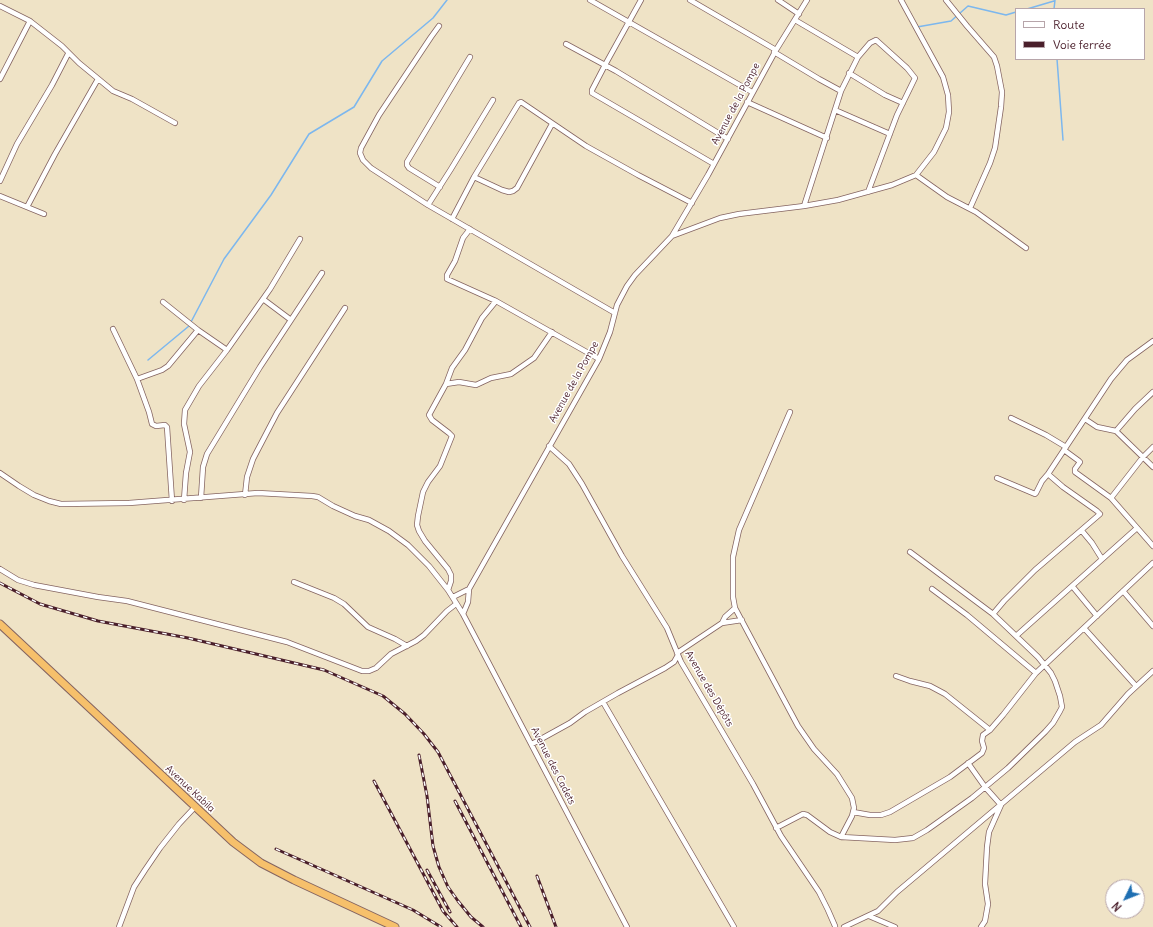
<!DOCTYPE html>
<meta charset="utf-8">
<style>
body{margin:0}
#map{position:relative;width:1153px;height:927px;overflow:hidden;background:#efe3c6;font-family:Delius,sans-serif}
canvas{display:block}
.legend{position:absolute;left:1015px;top:8px;width:130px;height:52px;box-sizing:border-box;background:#fff;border:1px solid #b7a5aa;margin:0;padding:5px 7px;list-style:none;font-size:12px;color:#4a1f2b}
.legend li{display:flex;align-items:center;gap:8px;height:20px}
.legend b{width:20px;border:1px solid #b7a5aa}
.north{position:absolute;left:1105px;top:879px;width:40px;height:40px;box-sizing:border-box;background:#fff;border:1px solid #b7a5aa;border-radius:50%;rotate:227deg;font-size:11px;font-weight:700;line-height:16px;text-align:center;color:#4a1f2b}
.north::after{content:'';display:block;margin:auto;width:14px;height:18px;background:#1f6fb2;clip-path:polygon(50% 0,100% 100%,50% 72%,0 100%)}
</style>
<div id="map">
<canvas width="1153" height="927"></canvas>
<ul class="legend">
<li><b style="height:5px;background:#fff"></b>Route</li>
<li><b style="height:5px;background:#4a1f2b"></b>Voie ferrée</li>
</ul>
<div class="north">N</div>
</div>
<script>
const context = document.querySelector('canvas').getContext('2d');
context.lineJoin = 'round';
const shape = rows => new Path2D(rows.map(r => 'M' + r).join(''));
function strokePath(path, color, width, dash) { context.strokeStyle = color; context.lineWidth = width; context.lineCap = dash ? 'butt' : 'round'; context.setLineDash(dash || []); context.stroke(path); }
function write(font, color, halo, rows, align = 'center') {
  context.font = font + ' Delius,sans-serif'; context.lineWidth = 3; context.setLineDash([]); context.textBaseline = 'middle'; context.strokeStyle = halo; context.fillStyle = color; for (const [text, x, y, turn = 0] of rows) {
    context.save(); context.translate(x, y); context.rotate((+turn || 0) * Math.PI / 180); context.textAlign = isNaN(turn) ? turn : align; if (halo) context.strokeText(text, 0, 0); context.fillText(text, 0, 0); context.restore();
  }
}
const stream = shape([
 [1027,9,1054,1],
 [1054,9,1055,0],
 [917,27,951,21,968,6,1006,15,1016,12],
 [1057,59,1063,140],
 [191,322,224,259,271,195,309,134,354,107,382,61,433,18,447,0],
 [148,360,189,326]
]);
const minor = shape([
 [590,0,752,92],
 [641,0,605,65,592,90,592,93,714,164],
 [690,0,776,50],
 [778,0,799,14],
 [946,0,967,26,994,57,997,66,1002,92,1001,107,995,148,990,163,970,208],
 [0,6,30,21,62,46,79,63,113,91,132,99,175,123],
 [795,20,858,57],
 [439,26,431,37,379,115,361,148,360,153,363,160,371,168,428,205,615,313],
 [566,44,616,71,728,139],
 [774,52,819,79,841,91],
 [849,73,885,95,903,103],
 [0,79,30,21],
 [747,102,827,138],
 [835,110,890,134],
 [916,175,947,197,976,212,1026,248],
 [474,177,502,190,509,192,513,191,517,188,552,124],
 [0,181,17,144,52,85,68,54],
 [440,187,409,168,407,165,407,162,470,57],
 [0,196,44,214],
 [428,205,451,169,493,100],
 [804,206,841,91,858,57,870,43,876,40,907,68,915,78,897,115,868,192],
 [27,207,55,154,98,79],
 [452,219,474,177,519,103,521,102,586,146,638,175,692,203],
 [470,229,463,238,455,261,447,275,447,279,496,301,599,359],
 [672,236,720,218,739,214,804,206,838,200,892,185,916,175,934,152,946,128,949,112,948,95,943,77,901,0],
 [263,299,291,320],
 [163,302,198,330,227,350],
 [113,329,137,379,149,412,152,424,156,426,165,425,167,427,172,501],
 [137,379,162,370,168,366,198,330],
 [446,384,459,382,476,385,491,378,511,374,534,358,552,332],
 [790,412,739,530,733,557,733,597,735,608,798,726,814,749,837,774,852,798,854,808,852,816,841,837],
 [1011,418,1046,435,1066,447],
 [1085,419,1097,427,1116,431,1153,467],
 [1116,431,1135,409,1153,392],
 [549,446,569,464,582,484,622,556,667,628,681,662,753,784,781,836,819,892,828,910,835,926],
 [1064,450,1079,461,1080,462,1075,469,1075,472,1111,498,1153,546],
 [0,473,19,486,34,495,49,501,61,504,129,503,258,493,312,496,318,497,333,506,355,516,369,520,389,531,408,545,429,566,448,590,463,614,627,927],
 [997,478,1035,494,1036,493,1042,481,1048,474,1111,379,1127,360,1153,341],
 [245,495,247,477,253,459,277,413,345,308],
 [201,498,203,467,207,454,260,367,322,273],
 [1111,498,1143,457,1153,447],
 [184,500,186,473,190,452,184,424,185,410,199,386,227,350,270,289,300,239],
 [1082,531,1092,543,1102,559],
 [0,569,18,580,34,585,98,597,127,601,287,642,362,671,369,671,376,668,391,654,416,641,424,635,447,611,456,604],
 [294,582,334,598,344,604,368,627,395,639,407,646],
 [1073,587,1097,616],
 [932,589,967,615,1036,673],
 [448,590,451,581,451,575,448,569,425,541,419,531,417,525,418,516,423,492,428,482,440,466,452,436,449,433,432,420,429,415,446,384,452,368,465,350,482,318,496,301],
 [1123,591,1153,626],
 [453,597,469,589],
 [463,614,468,602,469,589,599,359,610,332,617,305,627,286,635,275,672,236,708,175,776,50,807,0],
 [993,614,1004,601,1035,570,1100,514,1097,511,1063,487,1048,474],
 [722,623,725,617,735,608],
 [1084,628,1136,686],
 [1016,636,1137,528],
 [677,653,722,623,742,620],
 [896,676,910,681,930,686,945,694,990,730],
 [603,702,734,927],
 [532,744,570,723,585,712,618,693,665,668,674,662,678,655],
 [968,763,985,787,1001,805,989,832,987,847,985,884,988,904,985,921,981,927],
 [853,812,870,815,881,815,890,812,950,777,982,753,984,748,982,741,983,735,990,730,1003,715,1036,673,1153,563],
 [776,828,803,814,807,815,830,832,841,837,895,840,913,838,927,830,972,798,1008,768,1045,732,1053,723,1060,711,1062,707,1060,696,1055,681,1051,673,1038,657,993,614,910,552],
 [869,916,895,927],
 [119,927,134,887,145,870,160,848,179,824,195,807],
 [844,927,878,911,897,892,1075,742,1101,725,1128,694,1153,671]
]);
const trunk = shape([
 [0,624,233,842,261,863,294,880,395,927]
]);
const rail = shape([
 [0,583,40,604,98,621,188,638,324,670,383,696,405,714,424,734,438,752,530,927],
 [419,755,427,796,433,846,439,867,448,887,458,901,471,917,483,927],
 [374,781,443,911,457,927],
 [455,801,521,927],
 [276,849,413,910,441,927],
 [427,870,450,912],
 [537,876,556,927]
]);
const streetNames = [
 ["Avenue de la Pompe",736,104,-62],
 ["Avenue de la Pompe",574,382,-61],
 ["Avenue des Dépôts",709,689,60],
 ["Avenue des Cadets",553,766,63],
 ["Avenue Kabila",190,789,43]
];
strokePath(stream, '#7cb7ee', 1.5);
strokePath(minor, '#846461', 6);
strokePath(trunk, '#846461', 9);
strokePath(minor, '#fff', 4.5);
strokePath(trunk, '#f6c06b', 7);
strokePath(rail, '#4a1f2b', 3);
strokePath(rail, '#fff', 1.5, [4.5]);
write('10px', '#4a1f2b', '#fff', streetNames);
</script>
